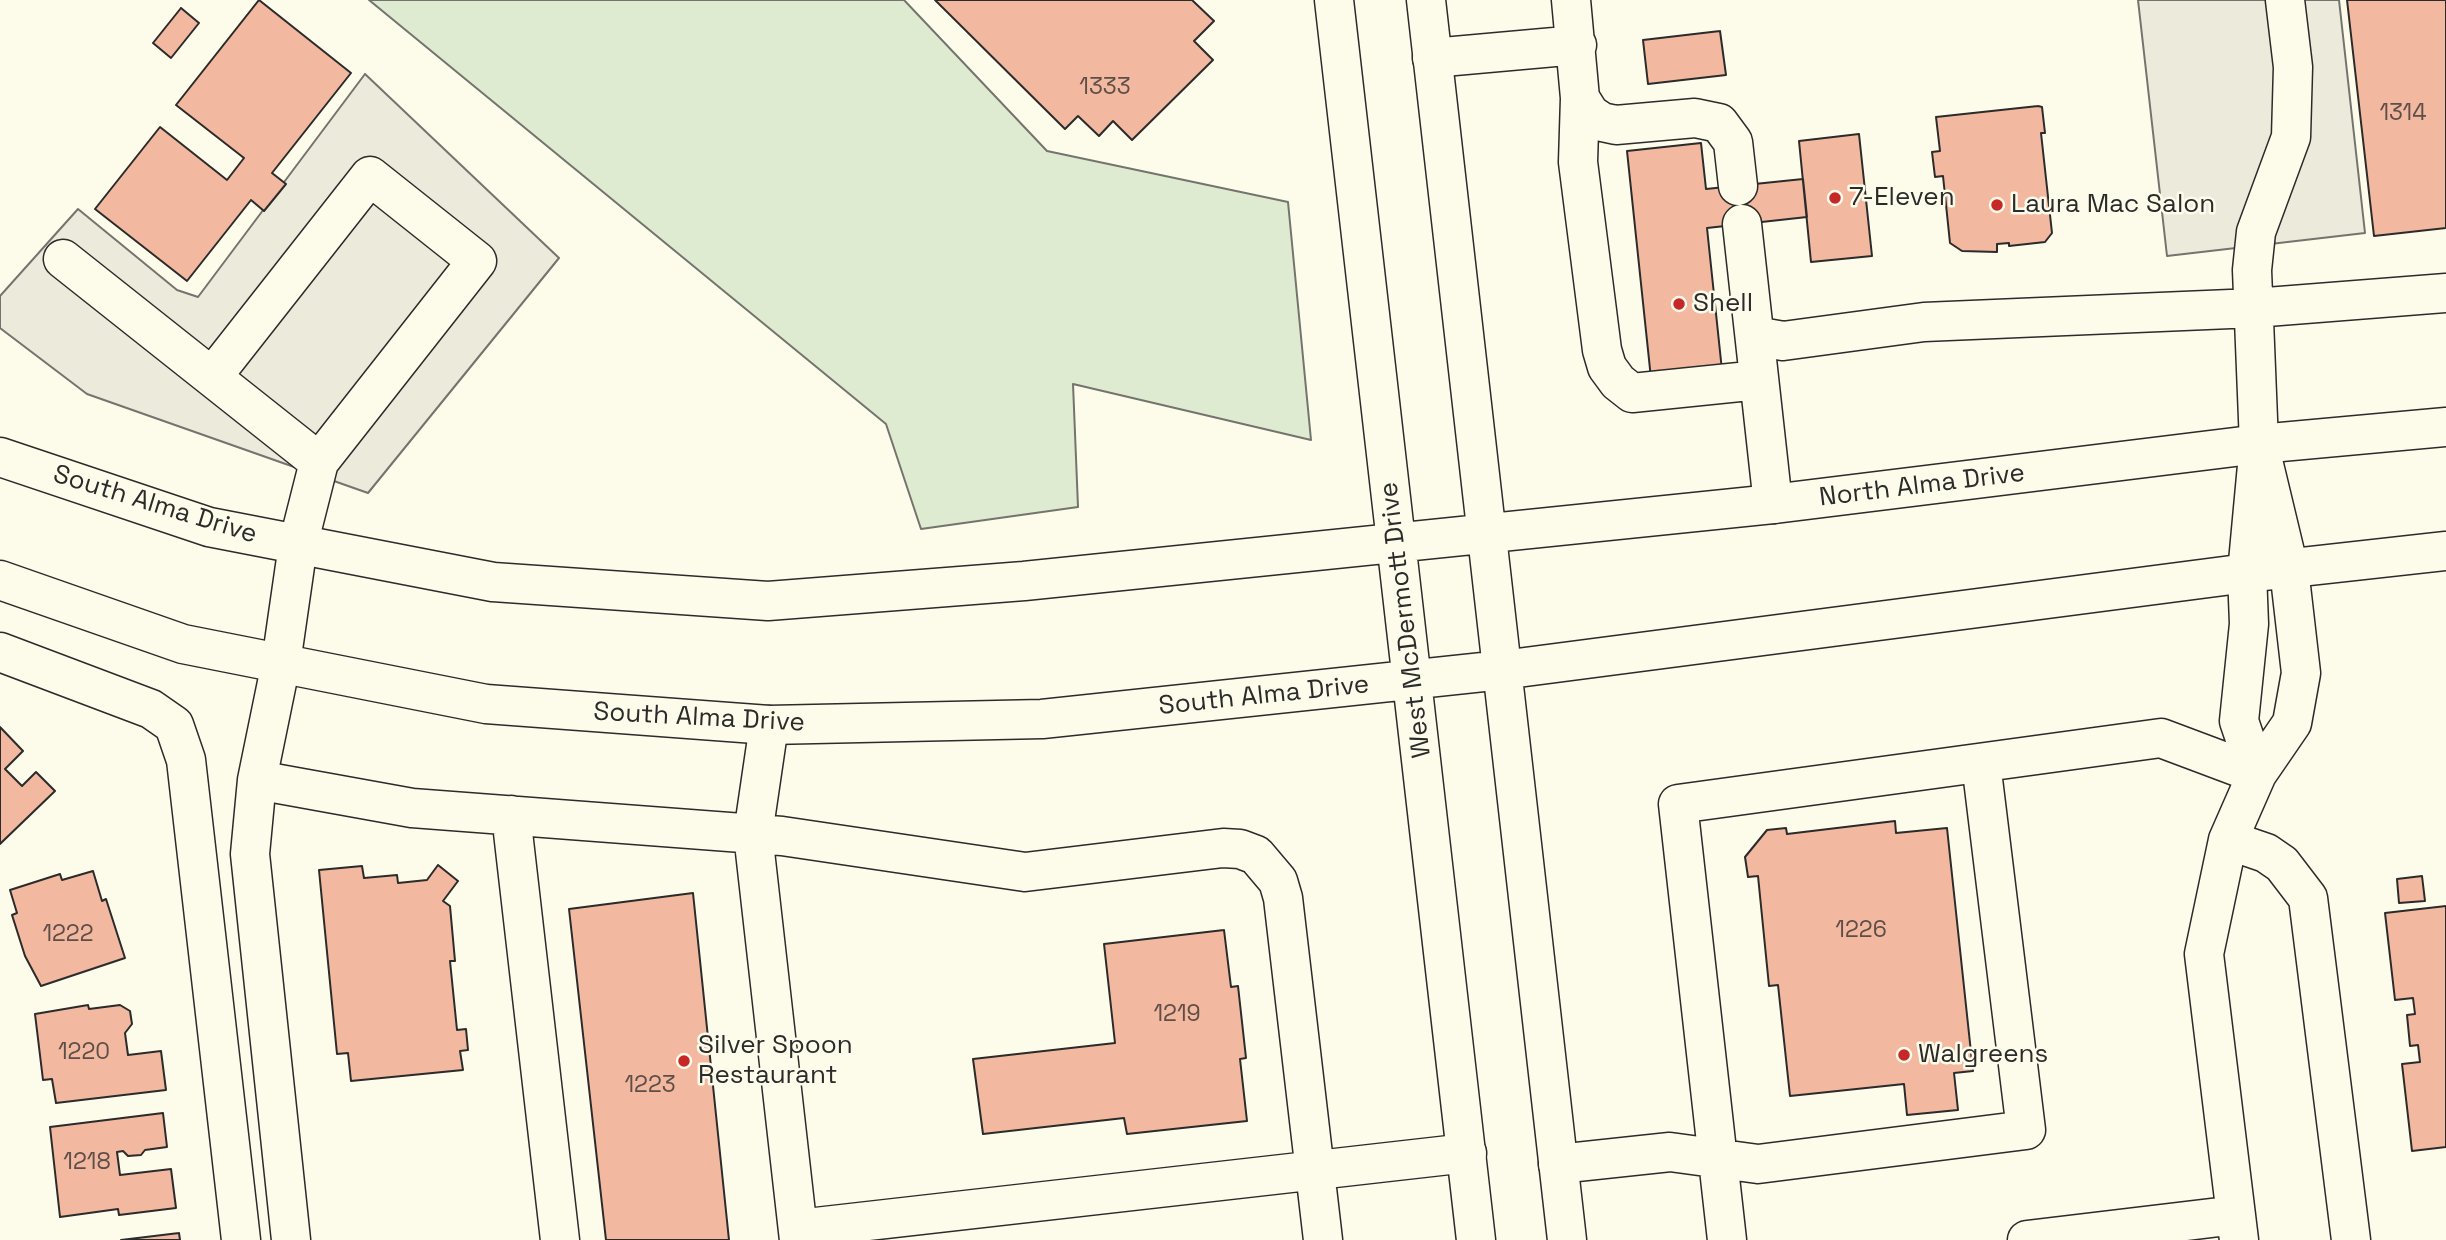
<!DOCTYPE html>
<style>
body{margin:0}
canvas{display:block;background:#fdfbea}
</style>
<canvas width="2446" height="1240"></canvas>
<script>
const context = document.querySelector('canvas').getContext('2d');
context.lineJoin = 'round';
function fill(path, color) { context.fillStyle = color; context.fill(path, 'evenodd'); }
const shape = rows => new Path2D(rows.map(r => 'M' + r).join(''));
function strokePath(path, color, width, dash) { context.strokeStyle = color; context.lineWidth = width; context.lineCap = dash ? 'butt' : 'round'; context.setLineDash(dash || []); context.stroke(path); }
function write(font, color, halo, rows, align = 'center') {
  context.font = font + ' "Space Grotesk",sans-serif'; context.lineWidth = 5; context.setLineDash([]); context.textBaseline = 'middle'; context.strokeStyle = halo; context.fillStyle = color; for (const [text, x, y, turn = 0] of rows) {
    context.save(); context.translate(x, y); context.rotate((+turn || 0) * Math.PI / 180); context.textAlign = isNaN(turn) ? turn : align; if (halo) context.strokeText(text, 0, 0); context.fillText(text, 0, 0); context.restore();
  }
}
const green = shape([
 [369,0,904,0,1047,151,1288,202,1311,440,1073,384,1078,507,921,529,886,424,369,0]
]);
const parking = shape([
 [2138,0,2339,0,2365,233,2167,256,2138,0],
 [365,74,559,258,368,493,87,394,0,328,0,296,78,209,177,290,198,297,365,74]
]);
const building = shape([
 [259,0,351,73,272,173,286,184,264,211,251,200,187,281,95,209,160,127,227,180,244,158,176,105,259,0],
 [935,0,1192,0,1214,21,1194,41,1213,60,1132,140,1113,121,1099,136,1078,116,1065,129,935,0],
 [2347,0,2446,0,2446,228,2374,236,2347,0],
 [181,8,199,23,171,58,153,43,181,8],
 [1720,31,1726,75,1648,84,1643,40,1720,31],
 [2038,106,2042,107,2045,133,2041,133,2052,233,2045,242,2009,246,2009,243,1997,244,1997,252,1962,251,1950,243,1943,176,1935,177,1932,152,1940,151,1936,117,2038,106],
 [1859,134,1872,256,1811,262,1799,141,1859,134],
 [1701,143,1706,189,1803,179,1807,217,1707,228,1723,380,1652,388,1627,151,1701,143],
 [0,727,23,751,5,769,22,786,36,772,55,791,0,844,0,727],
 [1895,821,1896,833,1947,828,1973,1071,1954,1073,1958,1110,1907,1115,1904,1084,1790,1096,1778,985,1769,986,1758,876,1748,877,1745,857,1767,830,1786,828,1787,834,1895,821],
 [438,865,458,881,443,901,450,906,455,961,450,961,457,1030,466,1029,468,1050,460,1051,463,1070,351,1081,348,1053,337,1054,319,870,362,866,364,878,397,875,398,883,427,880,438,865],
 [93,871,102,901,106,899,125,958,41,986,25,956,12,915,17,913,10,890,60,874,62,880,93,871],
 [2422,876,2425,901,2399,903,2397,879,2422,876],
 [693,893,729,1240,606,1240,569,909,693,893],
 [2446,906,2446,1147,2412,1151,2402,1064,2420,1062,2418,1045,2410,1046,2407,1015,2415,1014,2413,998,2395,1000,2385,913,2446,906],
 [1224,930,1231,987,1238,986,1246,1058,1240,1059,1247,1121,1127,1134,1124,1118,983,1134,973,1059,1115,1043,1104,944,1224,930],
 [88,1005,89,1009,120,1005,130,1011,132,1024,125,1033,128,1055,161,1051,166,1090,56,1103,52,1079,43,1080,35,1014,88,1005],
 [163,1113,167,1147,145,1150,141,1155,128,1156,123,1151,117,1152,120,1175,171,1169,176,1208,119,1215,118,1209,60,1217,50,1127,163,1113],
 [179,1233,180,1240,121,1240,179,1233]
]);
const minor = shape([
 [1571,0,1580,98,1578,162,1602,350,1607,367,1618,382,1632,393,1759,380],
 [1432,58,1577,45],
 [1580,98,1590,114,1602,122,1616,125,1695,118,1719,123,1733,142,1738,186],
 [1742,224,1773,504],
 [63,259,319,462],
 [1755,336,1783,341,1924,322,2254,308,2446,293],
 [212,377,370,176,477,261,319,462,298,545,281,663,257,780,250,854,291,1240],
 [0,652,151,709,174,725,186,760,241,1240],
 [769,725,753,834,799,1240],
 [2257,774,2239,721,2249,624,2247,573,2259,444,2252,270,2256,232,2291,137,2293,67,2285,0],
 [257,780,412,808,782,836,1025,872,1223,848,1240,849,1256,855,1278,881,1283,898,1323,1240],
 [511,815,560,1240],
 [2228,840,2266,853,2282,864,2308,898,2351,1240],
 [1558,1164,1670,1152,1758,1164,2026,1130,1981,763],
 [798,1229,1467,1153],
 [1727,1240,1678,804,2161,738,2257,774],
 [2027,1240,2236,1215],
 [2239,1240,2204,954,2228,840,2257,774,2292,723,2301,673,2289,569,2259,444]
]);
const major = shape([
 [1334,0,1476,1240],
 [1426,0,1567,1240],
 [0,457,209,527,493,582,768,601,1024,581,1773,504,2259,444,2446,427],
 [0,580,183,644,486,704,769,725,1042,719,1502,670,2247,573,2446,551]
]);
const markers = [
 [1835,198,7,"#c62828"],
 [1997,205,7,"#c62828"],
 [1679,304,7,"#c62828"],
 [1904,1055,7,"#c62828"],
 [684,1061,7,"#c62828"]
];
const numberNames = [
 ["1333",1105,88],
 ["1314",2403,114],
 ["1226",1861,931],
 ["1222",68,935],
 ["1219",1177,1015],
 ["1220",84,1053],
 ["1223",650,1086],
 ["1218",87,1163]
];
const poiNames = [
 ["7-Eleven",1849,198],
 ["Laura Mac Salon",2011,205],
 ["Shell",1693,304],
 ["Silver Spoon",698,1046],
 ["Restaurant",698,1076],
 ["Walgreens",1918,1055]
];
const streetNames = [
 ["North Alma Drive",1922,486,-7],
 ["South Alma Drive",155,505,17],
 ["West McDermott Drive",1406,620,-97],
 ["South Alma Drive",1264,696,-6],
 ["South Alma Drive",699,718,3]
];
fill(green, '#deebd1');
strokePath(green, '#74746e', 2);
fill(parking, '#eceadb');
strokePath(parking, '#74746e', 2);
fill(building, '#f2b8a0');
strokePath(building, '#2b2b2b', 2);
strokePath(minor, '#2b2b2b', 41);
strokePath(major, '#2b2b2b', 41);
strokePath(minor, '#fdfbea', 38);
strokePath(major, '#fdfbea', 38);
for (const [x, y, r, color] of markers) { const dot = new Path2D(); dot.arc(x, y, r, 0, 2 * Math.PI); context.fillStyle = color; context.fill(dot); strokePath(dot, '#fdfbea', 2.5); }
write('23px', '#5d4e48', null, numberNames);
write('26px', '#2b2b2b', '#fdfbea', poiNames, 'left');
write('26px', '#2b2b2b', '#fdfbea', streetNames);
</script>
